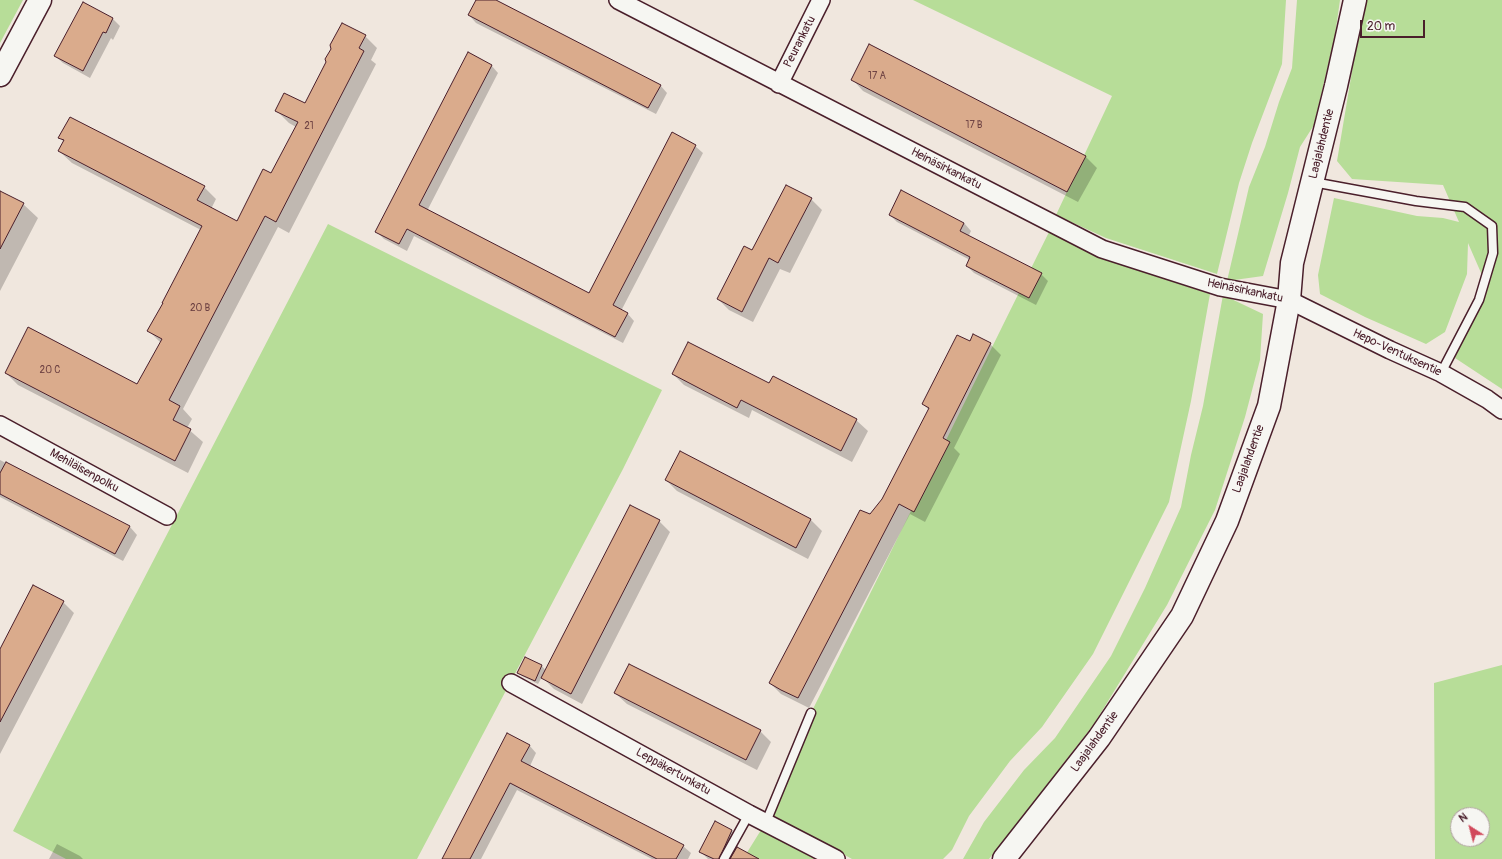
<!DOCTYPE html>
<meta charset="utf-8">
<style>
body{margin:0}
#map{position:relative;width:1502px;height:859px;overflow:hidden;background:#f0e7de;font-family:Pangolin,sans-serif}
canvas{display:block}
.north{position:absolute;left:1450px;top:807px;width:40px;height:40px;box-sizing:border-box;background:#f6f6f2;border:1px solid #b1a0a2;border-radius:50%;rotate:324deg;font-size:11px;font-weight:700;line-height:16px;text-align:center;color:#4a1f2b}
.north::after{content:'';display:block;margin:auto;width:14px;height:18px;background:#d1495b;clip-path:polygon(50% 0,100% 100%,50% 72%,0 100%)}
.scale{position:absolute;left:1360px;top:20px;width:65px;height:18px;box-sizing:border-box;border:2px solid #4a1f2b;border-top:0;padding-left:5px;font-size:12px;line-height:14px;white-space:nowrap;color:#4a1f2b;-webkit-text-stroke:3px #f6f6f2;paint-order:stroke}
</style>
<div id="map">
<canvas width="1502" height="859"></canvas>
<div class="north">N</div>
<div class="scale">20 m</div>
</div>
<script>
const context = document.querySelector('canvas').getContext('2d');
context.lineJoin = 'round';
function fill(path, color) { context.fillStyle = color; context.fill(path, 'evenodd'); }
const shape = rows => new Path2D(rows.map(r => 'M' + r).join(''));
function strokePath(path, color, width, dash) { context.strokeStyle = color; context.lineWidth = width; context.lineCap = dash ? 'butt' : 'round'; context.setLineDash(dash || []); context.stroke(path); }
function write(font, color, halo, rows, align = 'center') {
  context.font = font + ' Pangolin,sans-serif'; context.lineWidth = 4; context.setLineDash([]); context.textBaseline = 'middle'; context.strokeStyle = halo; context.fillStyle = color; for (const [text, x, y, turn = 0] of rows) {
    context.save(); context.translate(x, y); context.rotate((+turn || 0) * Math.PI / 180); context.textAlign = isNaN(turn) ? turn : align; if (halo) context.strokeText(text, 0, 0); context.fillText(text, 0, 0); context.restore();
  }
}
const green = shape([
 [0,0,23,0,0,43],
 [913,0,1286,0,1282,64,1252,143,1239,183,1217,274,1106,238,1056,215,1112,96],
 [1297,0,1340,0,1335,35,1314,125,1300,147,1288,193,1263,276,1227,281,1249,187,1265,147,1279,102,1292,68],
 [1364,0,1502,0,1502,389,1455,358,1485,282,1468,243,1467,274,1445,332,1426,344,1365,317,1320,294,1318,275,1334,198,1417,216,1443,218,1459,222,1443,185,1352,179,1337,161],
 [328,224,662,390,623,469,417,859,66,859,13,831],
 [1049,232,1100,258,1210,294,1191,401,1169,502,1093,654,1042,727,1010,761,969,816,952,850,943,859,852,859,769,813,811,713],
 [1223,295,1263,314,1260,360,1245,417,1215,510,1167,605,1094,724,989,859,963,859,984,822,1024,770,1055,738,1111,656,1145,588,1181,507,1191,455,1203,406],
 [1502,665,1502,859,1435,859,1434,683],
 [1458,815,1482,815,1482,839,1458,839],
 [766,822,836,859,743,859]
]);
const shadow = shape([
 [477,0,494,0,660,85,667,93,656,114,476,23,469,15],
 [83,3,113,19,120,26,113,40,111,38,90,78,63,63,55,56],
 [365,36,377,48,371,60,376,64,289,233,278,227,183,409,192,419,187,428,203,442,188,473,18,385,6,373,138,386,161,343,149,331,201,230,72,163,59,151,64,142,60,138,204,187,216,199,211,209,237,222,272,175,296,127,289,123,276,110,305,105],
 [870,46,1086,157,1097,168,1078,202,863,91,852,79],
 [491,65,498,73,427,211,589,294,695,146,703,153,621,311,627,313,634,321,623,343,414,236,407,251,384,239,377,232],
 [0,192,23,204,38,218,0,291],
 [811,199,822,210,790,273,780,269,753,322,729,310,718,299,753,251],
 [890,215,964,223,971,231,968,237,1041,274,1048,281,1036,305,974,273,967,266,970,260,897,222],
 [970,342,990,344,1001,355,954,448,960,454,925,522,910,514,809,708,781,694,770,683,870,516,882,500,929,410,923,404],
 [673,374,769,385,773,377,856,420,868,431,852,462,752,410,749,418,684,385],
 [680,453,811,520,822,531,808,559,677,491,666,480],
 [0,460,130,527,137,535,123,561,0,497],
 [659,521,670,532,582,704,554,689,542,677,538,684,522,676,518,673,525,658,542,666,546,671],
 [63,602,74,613,0,754,0,650],
 [615,693,760,731,771,742,757,770,627,704],
 [529,745,536,753,530,766,683,846,691,853,688,859,652,859,517,790,481,859,443,859],
 [732,831,739,838,729,859,708,859,700,851],
 [57,844,80,856,83,859,49,859]
]);
const building = shape([
 [476,0,496,0,661,85,648,108,468,15,476,0],
 [83,2,113,18,106,33,103,32,83,71,54,56,83,2],
 [342,23,366,35,359,48,364,51,276,222,265,216,169,400,180,406,173,420,191,429,175,461,5,373,28,327,137,384,162,339,147,331,163,303,162,303,202,226,58,151,64,140,58,138,70,117,205,186,197,200,237,221,263,169,271,173,298,122,275,111,284,93,305,103,326,62,325,59,331,49,330,45,342,23],
 [869,44,1086,156,1067,192,851,80,869,44],
 [468,52,492,65,419,205,589,293,672,132,696,145,613,305,628,313,615,337,407,229,399,244,375,232,468,52],
 [786,185,812,198,778,263,769,258,742,312,717,299,744,246,752,250,786,185],
 [901,190,964,223,960,231,1042,273,1029,298,966,266,970,257,889,215,901,190],
 [0,191,24,203,0,249,0,191],
 [973,334,991,343,943,438,950,442,914,512,899,504,798,698,781,690,769,683,860,510,870,514,882,499,929,408,922,404,957,335,970,341,973,334],
 [688,342,769,383,773,376,857,419,841,451,741,400,737,408,672,374,688,342],
 [680,451,811,519,796,548,665,480,680,451],
 [6,462,130,526,115,554,0,494,0,473,6,462],
 [630,505,660,520,571,694,541,678,630,505],
 [33,585,64,601,0,722,0,649,33,585],
 [525,657,542,665,535,681,517,673,525,657],
 [629,664,761,730,746,760,614,693,629,664],
 [507,733,530,745,521,761,684,845,676,859,657,859,510,783,470,859,442,859,507,733],
 [715,821,732,830,719,859,714,859,699,852,715,821],
 [737,847,759,859,730,859,737,847]
]);
const lane = shape([
 [1313,182,1416,201,1465,207,1492,226,1493,253,1479,300,1441,373],
 [766,822,811,713],
 [724,859,749,814]
]);
const street = shape([
 [618,0,1102,249,1220,287,1289,300,1390,350,1441,373,1487,399,1502,410],
 [779,84,821,0],
 [0,425,167,516],
 [511,683,749,814,836,859]
]);
const secondary = shape([
 [0,75,40,0],
 [1004,859,1099,738,1182,616,1227,521,1269,406,1289,300,1292,263,1336,86,1355,0]
]);
const numberNames = [
 ["17 A",877,76],
 ["17 B",974,125],
 ["21",309,126],
 ["20 B",200,308],
 ["20 C",50,370]
];
const streetNames = [
 ["Peurankatu",800,42,-63],
 ["Laajalahdentie",1322,144,-76],
 ["Heinäsirkankatu",946,169,27],
 ["Heinäsirkankatu",1245,291,12],
 ["Hepo-Ventuksentie",1397,353,25],
 ["Laajalahdentie",1249,459,-70],
 ["Mehiläisenpolku",84,471,29],
 ["Laajalahdentie",1095,742,-54],
 ["Leppäkertunkatu",673,772,29]
];
fill(green, '#b7dd98');
fill(shadow, '#0003');
fill(building, '#daab8c');
strokePath(building, '#4a1f2b', 1);
strokePath(lane, '#4a1f2b', 11);
strokePath(street, '#4a1f2b', 20);
strokePath(secondary, '#4a1f2b', 25);
strokePath(lane, '#f6f6f2', 8);
strokePath(street, '#f6f6f2', 17);
strokePath(secondary, '#f6f6f2', 22);
write('10px', '#6e4243', null, numberNames);
write('12px', '#4a1f2b', '#f6f6f2', streetNames);
</script>
